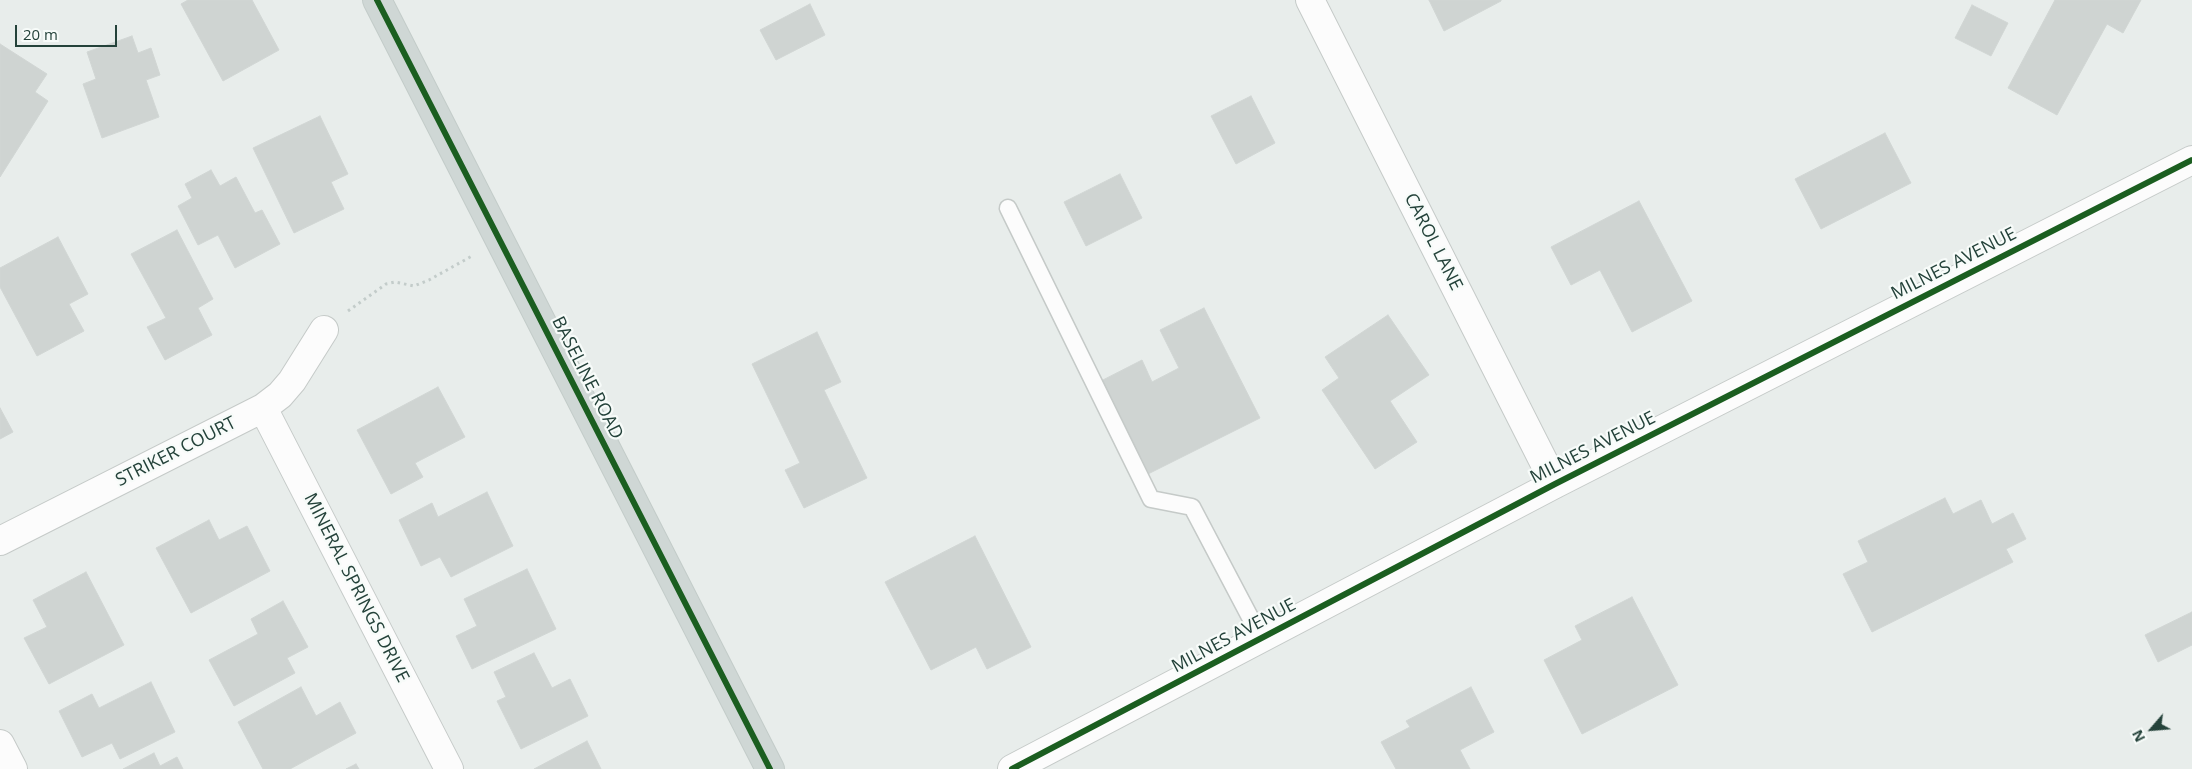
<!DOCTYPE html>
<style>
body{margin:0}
#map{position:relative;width:2192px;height:769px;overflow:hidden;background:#e8edeb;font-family:"Open Sans",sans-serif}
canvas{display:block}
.north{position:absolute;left:2127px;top:704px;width:50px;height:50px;-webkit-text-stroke:4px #f7fbf9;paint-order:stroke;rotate:243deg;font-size:14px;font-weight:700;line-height:20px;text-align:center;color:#24423a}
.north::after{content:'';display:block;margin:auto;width:18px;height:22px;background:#24423a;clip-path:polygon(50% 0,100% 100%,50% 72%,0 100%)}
.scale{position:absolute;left:15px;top:25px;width:102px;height:22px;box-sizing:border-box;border:2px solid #24423a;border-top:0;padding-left:6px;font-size:15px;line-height:18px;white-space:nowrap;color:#24423a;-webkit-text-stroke:4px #f7fbf9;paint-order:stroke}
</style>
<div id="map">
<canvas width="2192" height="769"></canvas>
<div class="north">N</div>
<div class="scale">20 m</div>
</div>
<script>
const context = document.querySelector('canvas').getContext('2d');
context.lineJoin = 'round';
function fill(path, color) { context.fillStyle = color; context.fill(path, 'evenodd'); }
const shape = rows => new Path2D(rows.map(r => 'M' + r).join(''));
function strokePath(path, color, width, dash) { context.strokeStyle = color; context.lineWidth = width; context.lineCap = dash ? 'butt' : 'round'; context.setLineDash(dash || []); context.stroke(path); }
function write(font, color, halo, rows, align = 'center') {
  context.font = font + ' "Open Sans",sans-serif'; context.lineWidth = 4.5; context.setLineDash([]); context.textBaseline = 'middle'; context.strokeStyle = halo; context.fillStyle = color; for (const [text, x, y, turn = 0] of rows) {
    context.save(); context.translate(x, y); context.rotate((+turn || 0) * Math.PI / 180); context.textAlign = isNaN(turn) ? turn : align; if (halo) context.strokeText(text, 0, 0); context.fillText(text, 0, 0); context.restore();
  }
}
const building = shape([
 [188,0,252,0,279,50,223,81,181,4,188,0],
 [1429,0,1501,0,1501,1,1444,31,1429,0],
 [2055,0,2141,0,2123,33,2107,24,2057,115,2008,88,2055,0],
 [810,4,825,35,776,60,760,30,810,4],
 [1972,5,2008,23,1991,56,1955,38,1972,5],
 [132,36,138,53,151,48,160,75,146,80,159,117,102,138,83,84,96,79,87,52,132,36],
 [0,44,47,74,35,92,48,101,0,177,0,44],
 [1251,96,1275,143,1236,164,1211,116,1251,96],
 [320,116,348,174,331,182,344,209,294,233,253,148,320,116],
 [1885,133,1911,183,1821,229,1795,179,1885,133],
 [211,170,220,186,236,177,255,213,262,210,280,244,235,268,218,235,198,245,178,206,192,198,185,184,211,170],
 [1120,174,1142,218,1086,246,1064,202,1120,174],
 [1639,201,1692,301,1632,332,1600,270,1571,285,1551,247,1639,201],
 [177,230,213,299,198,308,212,335,165,360,147,327,166,318,131,254,177,230],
 [58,237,88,294,69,304,84,331,37,356,0,287,0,268,58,237],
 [1204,308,1260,418,1146,475,1099,382,1142,360,1152,382,1179,368,1160,330,1204,308],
 [1388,315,1429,375,1390,401,1417,442,1375,469,1322,390,1339,378,1325,357,1388,315],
 [817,332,841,382,824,390,867,478,804,508,785,470,800,463,752,364,817,332],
 [438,387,465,437,415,463,423,477,391,494,357,430,438,387],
 [0,408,13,432,0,439,0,408],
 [487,492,513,546,451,577,440,557,421,566,399,520,432,503,438,517,487,492],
 [1945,498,1953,514,1981,500,1992,524,2013,513,2026,539,2006,549,2013,562,1872,632,1843,574,1868,562,1858,541,1945,498],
 [209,520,219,540,247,526,270,571,191,613,156,548,209,520],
 [975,536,1031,647,987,669,976,647,931,670,885,582,975,536],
 [527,569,556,629,472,669,456,636,477,626,464,599,527,569],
 [86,572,124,645,49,684,24,638,47,627,33,600,86,572],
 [1632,597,1678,685,1582,734,1544,660,1582,640,1575,626,1632,597],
 [283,601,308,647,287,658,295,673,234,706,209,660,258,634,251,619,283,601],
 [2192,612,2192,645,2158,662,2145,635,2192,612],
 [534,653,552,688,570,679,588,716,521,749,497,701,506,697,494,672,534,653],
 [151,682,175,732,120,759,112,743,82,757,59,711,92,694,99,708,151,682],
 [301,687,316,716,340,702,356,733,290,769,263,769,238,722,301,687],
 [1471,687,1494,732,1460,750,1470,769,1396,769,1381,742,1410,727,1406,721,1471,687],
 [587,741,601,769,534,769,587,741],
 [154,753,160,766,177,757,183,769,123,769,154,753],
 [356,764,359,769,346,769,356,764]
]);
const path = shape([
 [348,311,386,284,395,282,414,286,429,280,472,256]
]);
const lane = shape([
 [1008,208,1151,499,1192,507,1261,638]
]);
const street = shape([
 [1310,0,1555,484],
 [263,408,449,769],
 [0,541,263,408,280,395,292,381,324,330],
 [0,744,13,769],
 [1012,769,1555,484,2192,160]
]);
const primary = shape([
 [377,0,770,769]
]);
const cycleway = shape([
 [377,0,770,769],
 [1012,769,1555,484,2192,160]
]);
const streetNames = [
 ["CAROL LANE",1433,242,63],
 ["MILNES AVENUE",1954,264,-27],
 ["BASELINE ROAD",587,378,63],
 ["MILNES AVENUE",1593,448,-27],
 ["STRIKER COURT",176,452,-27],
 ["MINERAL SPRINGS DRIVE",356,588,63],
 ["MILNES AVENUE",1234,636,-28]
];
fill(building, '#cfd4d2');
strokePath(building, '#d1d6d4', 1);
strokePath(lane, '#c5cac8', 19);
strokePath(street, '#c5cac8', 30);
strokePath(primary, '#c3ccc9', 30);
strokePath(path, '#c3ccca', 3, [2.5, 4]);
strokePath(lane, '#fcfcfc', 16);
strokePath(street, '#fcfcfc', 28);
strokePath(primary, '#cfd7d5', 28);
strokePath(cycleway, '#1b5e20', 6);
write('18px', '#24423a', '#f7fbf9', streetNames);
</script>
